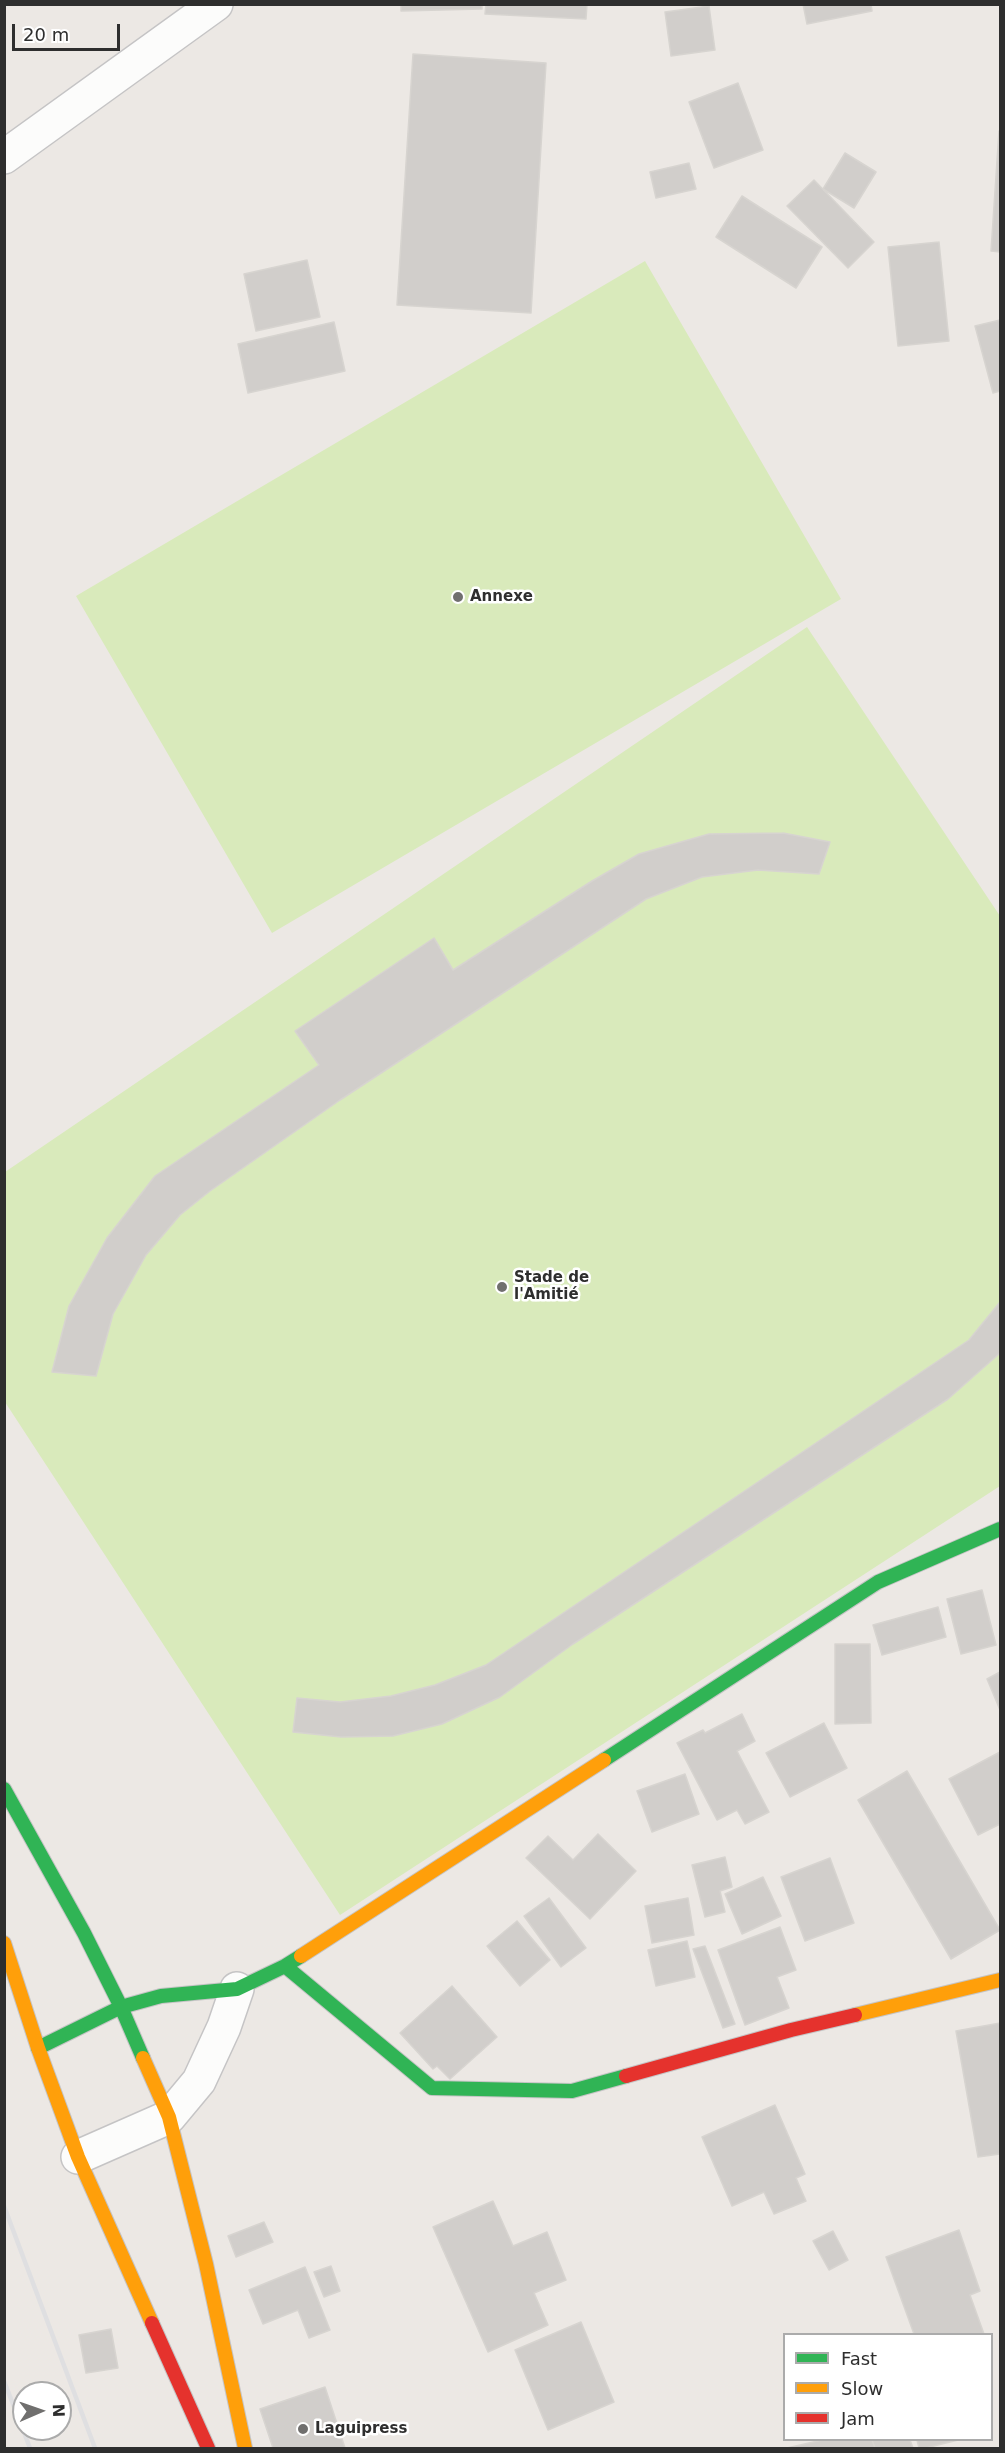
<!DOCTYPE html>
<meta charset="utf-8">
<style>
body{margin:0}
#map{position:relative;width:1005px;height:2453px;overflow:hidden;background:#ece8e4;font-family:"DejaVu Sans",sans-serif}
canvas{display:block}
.frame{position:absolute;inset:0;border:6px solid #2e2e2e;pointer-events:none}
.legend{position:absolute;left:783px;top:2333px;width:210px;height:108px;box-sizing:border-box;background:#fff;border:2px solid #ababab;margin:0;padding:8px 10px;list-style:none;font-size:18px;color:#2e2e2e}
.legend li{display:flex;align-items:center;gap:12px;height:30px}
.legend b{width:30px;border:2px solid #ababab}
.north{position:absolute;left:12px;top:2381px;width:60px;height:60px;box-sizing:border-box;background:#fff;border:2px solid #ababab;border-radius:50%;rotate:88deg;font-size:16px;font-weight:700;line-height:24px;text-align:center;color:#2e2e2e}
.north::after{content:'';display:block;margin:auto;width:21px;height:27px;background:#706f6e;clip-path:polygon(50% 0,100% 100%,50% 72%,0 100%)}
.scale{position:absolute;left:12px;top:24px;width:108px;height:27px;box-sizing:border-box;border:3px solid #2e2e2e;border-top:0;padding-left:8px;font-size:18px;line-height:21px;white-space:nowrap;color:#2e2e2e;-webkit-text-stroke:4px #fff;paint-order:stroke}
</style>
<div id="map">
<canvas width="1005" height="2453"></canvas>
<div class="frame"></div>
<ul class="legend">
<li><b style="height:8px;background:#30b455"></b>Fast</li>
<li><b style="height:8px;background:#ff9f0a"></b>Slow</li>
<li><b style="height:8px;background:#e5322d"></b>Jam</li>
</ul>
<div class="north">N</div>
<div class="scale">20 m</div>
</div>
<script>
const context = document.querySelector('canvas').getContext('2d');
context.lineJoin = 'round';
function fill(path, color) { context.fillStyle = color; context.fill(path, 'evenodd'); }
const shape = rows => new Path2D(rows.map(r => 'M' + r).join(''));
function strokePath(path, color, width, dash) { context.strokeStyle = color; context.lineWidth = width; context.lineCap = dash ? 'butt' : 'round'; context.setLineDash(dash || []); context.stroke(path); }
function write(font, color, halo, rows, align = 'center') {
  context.font = font + ' "DejaVu Sans",sans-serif'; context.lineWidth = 5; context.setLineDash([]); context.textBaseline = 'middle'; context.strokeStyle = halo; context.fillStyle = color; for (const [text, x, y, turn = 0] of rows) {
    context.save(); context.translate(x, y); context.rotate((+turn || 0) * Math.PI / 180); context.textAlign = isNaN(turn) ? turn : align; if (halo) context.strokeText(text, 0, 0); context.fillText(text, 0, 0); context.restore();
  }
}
const pitch = shape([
 [645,261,841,599,272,933,76,596],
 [807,627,1000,916,1000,1486,340,1915,5,1402,5,1172]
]);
const building = shape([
 [401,4,482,4,482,9,401,11,401,4],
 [486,4,587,4,586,19,485,14,486,4],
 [803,4,871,4,872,11,807,24,803,4],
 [709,6,715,50,671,56,665,12,709,6],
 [413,54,546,63,531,313,397,305,413,54],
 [738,83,763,150,714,168,689,102,738,83],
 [999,131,1000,131,1000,252,991,251,999,131],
 [845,153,876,172,854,208,823,189,845,153],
 [689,163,696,189,656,198,650,172,689,163],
 [814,180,874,242,848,268,787,206,814,180],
 [742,196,822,247,796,288,716,237,742,196],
 [939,242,949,341,898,346,888,247,939,242],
 [307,260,320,317,256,331,244,274,307,260],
 [1000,320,1000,391,993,393,975,326,1000,320],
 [334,322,345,371,248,393,238,344,334,322],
 [783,833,830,842,819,874,758,870,702,877,646,899,340,1100,210,1191,180,1215,146,1255,113,1314,96,1376,52,1372,69,1306,107,1238,155,1176,319,1065,295,1031,434,938,453,970,592,881,639,854,709,834,783,833],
 [1000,1302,1000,1353,948,1399,573,1644,500,1697,442,1724,393,1736,341,1737,293,1732,297,1698,340,1702,391,1696,435,1685,486,1665,969,1340,1000,1302],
 [982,1590,996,1645,961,1654,947,1599,982,1590],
 [938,1607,946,1637,882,1655,873,1625,938,1607],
 [835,1644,870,1644,871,1723,835,1724,835,1644],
 [1000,1672,1000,1710,987,1679,1000,1672],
 [742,1714,755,1741,737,1751,769,1812,745,1824,737,1810,717,1820,677,1743,703,1730,705,1733,742,1714],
 [824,1723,847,1768,790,1797,766,1753,824,1723],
 [1000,1752,1000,1824,978,1835,949,1779,1000,1752],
 [907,1771,1000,1930,951,1959,858,1800,907,1771],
 [685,1774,699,1814,652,1832,637,1791,685,1774],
 [598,1834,636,1871,590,1919,526,1858,548,1836,573,1860,598,1834],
 [725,1857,732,1887,720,1891,725,1912,705,1917,692,1865,725,1857],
 [830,1858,854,1923,805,1941,781,1877,830,1858],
 [763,1877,781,1916,742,1934,725,1894,763,1877],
 [549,1898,586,1948,561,1967,524,1916,549,1898],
 [688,1898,694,1935,652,1943,645,1906,688,1898],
 [517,1921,550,1960,520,1986,487,1946,517,1921],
 [780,1927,796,1970,777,1977,789,2008,745,2025,718,1950,780,1927],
 [687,1941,695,1977,656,1986,648,1950,687,1941],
 [705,1946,735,2024,723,2028,693,1949,705,1946],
 [452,1986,497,2037,450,2079,437,2066,433,2069,400,2033,452,1986],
 [1000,2023,1000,2154,978,2157,956,2031,1000,2023],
 [775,2105,805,2174,796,2178,806,2201,774,2214,764,2192,732,2206,702,2137,775,2105],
 [493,2201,513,2246,547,2232,566,2280,534,2293,548,2325,488,2352,433,2227,493,2201],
 [264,2222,273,2242,236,2257,228,2236,264,2222],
 [959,2230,980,2291,970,2295,984,2334,914,2334,886,2257,959,2230],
 [833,2231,848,2260,829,2270,813,2241,833,2231],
 [331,2266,340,2291,324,2297,314,2272,331,2266],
 [305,2267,330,2330,309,2338,298,2310,263,2324,249,2290,305,2267],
 [581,2322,614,2402,548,2430,515,2350,581,2322],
 [111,2329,118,2368,86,2373,79,2335,111,2329],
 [325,2387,345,2448,273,2448,260,2409,325,2387],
 [822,2440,872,2440,875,2448,787,2448,822,2440],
 [872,2440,910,2440,913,2448,875,2448,872,2440],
 [917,2440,958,2440,926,2448,919,2448,917,2440]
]);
const street = shape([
 [4,157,216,4],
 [78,2157,169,2117,199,2081,224,2027,237,1989]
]);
const fast = shape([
 [604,1760,878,1582,1000,1529],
 [4,1789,84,1933,121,2007,143,2058],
 [285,1966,432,2088,572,2091,626,2076],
 [38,2048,121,2007,161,1996,237,1989,285,1966,301,1956]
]);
const slow = shape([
 [4,1943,38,2048,78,2157,152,2323],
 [301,1956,604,1760],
 [855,2015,1000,1980],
 [143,2058,169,2117,206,2264,245,2448]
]);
const jam = shape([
 [626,2076,791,2030,855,2015],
 [152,2323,208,2448]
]);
const rail = shape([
 [4,2206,95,2448],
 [4,2381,30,2448]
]);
const markers = [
 [458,597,6,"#706f6e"],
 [502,1287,6,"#706f6e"],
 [303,2429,6,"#706f6e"]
];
const poiNames = [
 ["Annexe",470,597],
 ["Stade de",514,1278],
 ["l'Amitié",514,1295],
 ["Laguipress",315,2429]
];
fill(pitch, '#d9eabb');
fill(building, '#d1cecb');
strokePath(building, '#d7d4d0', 1.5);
strokePath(street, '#c5c4c5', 36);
strokePath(fast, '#c5c4c5', 16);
strokePath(slow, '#c5c4c5', 16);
strokePath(jam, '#c5c4c5', 16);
strokePath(street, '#fcfcfb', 33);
strokePath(fast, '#30b455', 14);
strokePath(slow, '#ff9f0a', 14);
strokePath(jam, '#e5322d', 14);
strokePath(rail, '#dfdfe1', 4.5);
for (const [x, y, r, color] of markers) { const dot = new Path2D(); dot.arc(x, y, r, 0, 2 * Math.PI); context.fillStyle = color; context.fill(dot); strokePath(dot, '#fff', 2); }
write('bold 15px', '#2e2e2e', '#fff', poiNames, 'left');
</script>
